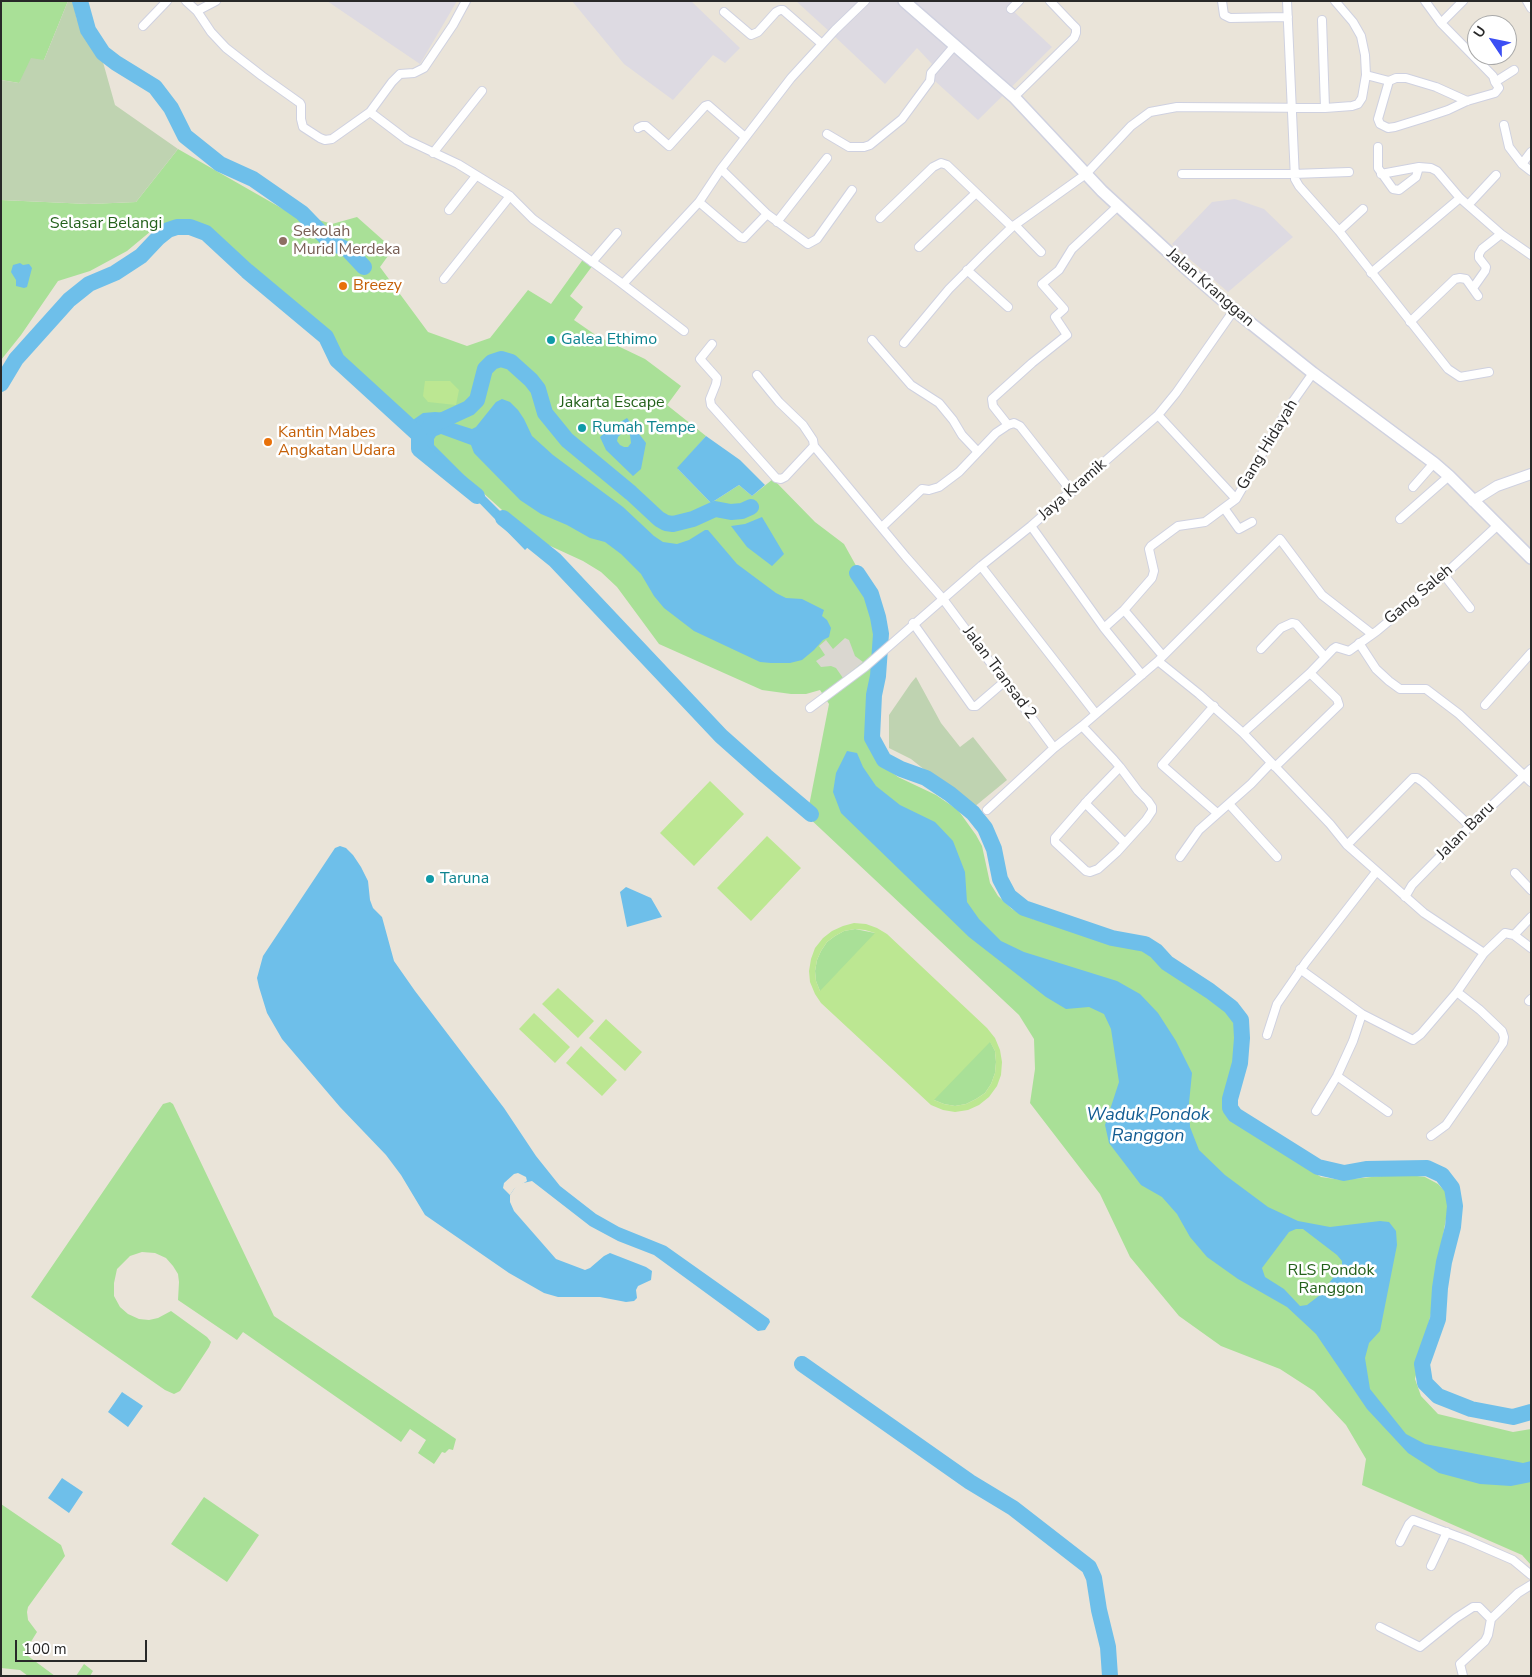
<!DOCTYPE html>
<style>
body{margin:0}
#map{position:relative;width:1532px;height:1677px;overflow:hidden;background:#eae4d9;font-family:"Nunito Sans",sans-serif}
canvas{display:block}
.frame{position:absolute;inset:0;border:2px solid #282828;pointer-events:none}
.north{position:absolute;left:1467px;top:15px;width:50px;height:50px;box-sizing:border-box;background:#fff;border:1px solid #a9a9a9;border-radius:50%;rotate:304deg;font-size:14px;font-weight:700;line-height:20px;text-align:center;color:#282828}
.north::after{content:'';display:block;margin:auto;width:18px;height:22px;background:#3c4ff4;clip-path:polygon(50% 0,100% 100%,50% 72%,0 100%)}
.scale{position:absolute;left:15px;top:1640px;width:132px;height:22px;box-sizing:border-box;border:2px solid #282828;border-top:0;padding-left:6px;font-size:15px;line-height:18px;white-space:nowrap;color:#282828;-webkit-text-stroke:4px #fff;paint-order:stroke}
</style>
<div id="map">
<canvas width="1532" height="1677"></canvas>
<div class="frame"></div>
<div class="north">U</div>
<div class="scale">100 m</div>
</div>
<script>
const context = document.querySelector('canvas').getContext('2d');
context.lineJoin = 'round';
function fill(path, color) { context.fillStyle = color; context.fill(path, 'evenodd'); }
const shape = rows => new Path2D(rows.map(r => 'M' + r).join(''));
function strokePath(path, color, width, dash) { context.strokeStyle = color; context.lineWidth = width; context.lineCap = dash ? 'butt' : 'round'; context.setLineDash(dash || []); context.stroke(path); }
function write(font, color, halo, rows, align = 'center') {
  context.font = font + ' "Nunito Sans",sans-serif'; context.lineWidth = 5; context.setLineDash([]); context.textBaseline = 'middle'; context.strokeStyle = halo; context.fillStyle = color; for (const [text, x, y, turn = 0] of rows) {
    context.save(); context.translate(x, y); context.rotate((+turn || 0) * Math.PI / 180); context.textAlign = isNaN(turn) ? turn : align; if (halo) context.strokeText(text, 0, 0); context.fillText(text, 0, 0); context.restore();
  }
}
const industrial = shape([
 [327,1,457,1,420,64],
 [572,1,691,1,740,48,725,63,713,55,673,100,624,64],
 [796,1,1016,1,1010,8,1052,47,978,120,926,73,932,64,917,48,885,84,831,33],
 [1235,199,1264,209,1293,237,1228,292,1172,244,1212,202]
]);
const green = shape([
 [2,1,68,1,44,60,19,83,1,80],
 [178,149,283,209,332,224,357,217,393,249,380,267,428,332,467,346,490,338,528,290,551,304,584,258,593,265,570,296,583,307,574,320,597,336,645,359,681,386,667,405,706,436,678,469,711,503,739,485,752,496,773,479,815,522,844,544,859,571,853,576,870,602,877,633,869,741,873,751,885,767,898,777,936,795,958,810,976,835,982,846,990,883,998,896,1012,909,1033,919,1141,946,1149,950,1168,969,1212,998,1227,1009,1237,1023,1238,1038,1233,1077,1226,1097,1226,1109,1233,1118,1308,1169,1321,1177,1342,1180,1401,1174,1425,1177,1438,1184,1447,1193,1448,1208,1437,1268,1433,1305,1415,1379,1421,1396,1438,1414,1513,1432,1531,1429,1531,1565,1522,1555,1362,1485,1366,1459,1346,1425,1314,1391,1280,1369,1221,1346,1179,1316,1130,1257,1100,1194,1030,1103,1035,1069,1034,1039,1019,1015,807,816,829,704,820,690,806,694,791,694,762,690,659,644,617,587,601,572,583,561,546,544,523,529,459,471,410,422,402,419,387,406,205,229,190,223,177,220,157,226,127,251,90,271,58,281,21,335,1,360,1,200,89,204,136,202],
 [855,929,875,933,990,1041,995,1051,996,1062,995,1073,991,1084,985,1093,976,1099,966,1104,955,1106,944,1104,934,1100,820,991,816,981,815,971,817,960,821,951,827,942,835,936,844,931],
 [170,1102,173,1104,274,1316,456,1439,453,1450,449,1449,445,1453,442,1452,434,1464,418,1453,426,1440,410,1429,401,1442,243,1332,237,1340,178,1300,179,1282,178,1274,173,1266,166,1258,155,1253,142,1252,130,1256,117,1269,114,1283,114,1296,120,1307,128,1314,139,1319,149,1320,158,1318,171,1311,207,1337,211,1342,209,1347,180,1391,174,1394,165,1390,31,1297,163,1104],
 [204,1497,259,1535,227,1582,171,1544],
 [1,1504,61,1545,65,1556,28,1607,27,1612,28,1620,37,1632,24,1653,55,1676,28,1676,20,1670,1,1668],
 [84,1664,93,1671,90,1676,76,1676]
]);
const cemetery = shape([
 [68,1,73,1,77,20,101,55,115,105,178,149,136,202,89,204,1,200,1,80,19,83,31,58,44,60],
 [916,677,941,723,960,747,973,737,1007,780,973,808,911,759,889,748,889,715,911,683]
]);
const pitch = shape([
 [425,381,450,381,459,390,456,405,428,402,423,396],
 [710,781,744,814,694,866,660,833],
 [767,836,801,868,751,921,717,888],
 [854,923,866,924,877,928,887,934,987,1028,995,1038,1000,1050,1002,1062,1001,1075,997,1086,989,1097,979,1105,968,1110,955,1112,943,1110,931,1105,821,1003,815,994,810,982,809,971,811,959,815,948,823,938,832,931,843,926],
 [855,929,865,930,875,933,820,991,816,981,815,971,817,960,821,951,827,942,835,936,844,931],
 [990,1042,995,1051,996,1062,995,1073,991,1084,985,1093,976,1099,966,1104,955,1106,944,1104,934,1100],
 [558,988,594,1021,578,1038,542,1004],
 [534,1013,570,1047,555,1063,519,1029],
 [606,1019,642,1052,625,1071,589,1038],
 [581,1046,617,1080,602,1096,566,1063]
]);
const plaza = shape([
 [845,638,849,640,855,656,863,662,843,678,836,668,831,666,821,667,816,661,825,655,819,646,826,640,833,649]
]);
const water = shape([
 [20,263,23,265,29,264,32,268,27,287,24,288,16,286,16,280,11,272,13,265],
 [502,399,510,402,518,410,524,419,532,436,553,455,623,507,654,536,663,542,677,544,689,540,705,530,708,530,737,564,776,593,786,598,802,599,824,610,822,616,827,620,831,628,829,637,823,640,814,650,802,660,790,663,771,663,760,662,694,631,664,608,654,596,641,574,621,554,605,542,590,538,567,525,541,514,520,500,474,453,471,445,441,434,436,436,434,439,434,445,532,543,525,550,423,445,383,410,387,406,402,419,410,422,423,413,435,412,448,413,450,422,472,429,476,427,496,402],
 [627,418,646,443,641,469,633,476,606,450,600,437,609,429],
 [626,433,630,435,631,443,628,447,624,447,620,445,617,441,618,437,621,434],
 [706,436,740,460,765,485,752,496,739,485,711,503,677,468],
 [762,517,784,554,772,566,747,547,731,526,745,524],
 [847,751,857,753,863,767,876,786,900,805,935,822,953,841,965,872,967,902,979,919,1001,941,1024,952,1117,981,1140,994,1158,1013,1176,1041,1192,1073,1189,1103,1190,1127,1199,1150,1225,1175,1268,1207,1298,1221,1330,1227,1380,1221,1389,1222,1396,1231,1397,1245,1380,1331,1369,1343,1365,1358,1370,1389,1406,1434,1425,1444,1523,1463,1531,1461,1531,1482,1511,1486,1480,1484,1439,1473,1408,1453,1367,1409,1316,1334,1287,1307,1238,1279,1207,1257,1190,1237,1177,1214,1162,1197,1141,1185,1109,1143,1105,1125,1119,1082,1111,1029,1104,1014,1089,1007,1066,1009,1046,997,969,937,841,813,833,792,836,773],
 [1296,1229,1303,1229,1337,1255,1342,1261,1342,1266,1320,1295,1307,1305,1300,1306,1284,1289,1265,1277,1262,1268,1289,1232],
 [340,846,346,848,353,855,361,867,368,881,370,900,373,908,382,917,394,961,415,991,504,1108,536,1156,560,1186,596,1214,619,1227,666,1246,769,1319,770,1322,765,1330,758,1331,654,1255,618,1241,590,1226,532,1181,519,1184,514,1189,510,1195,510,1202,514,1211,556,1259,585,1270,590,1268,604,1256,610,1253,646,1267,652,1271,651,1280,638,1286,636,1290,637,1298,634,1301,626,1302,600,1297,558,1297,544,1293,509,1273,425,1215,401,1175,386,1155,340,1107,282,1039,267,1013,259,987,257,978,263,956,335,848],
 [626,887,651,898,662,917,627,927,620,892],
 [122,1392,143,1406,128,1427,108,1412],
 [62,1478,83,1492,69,1513,48,1498]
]);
const pier = shape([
 [518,1173,526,1177,527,1181,514,1189,510,1195,503,1188,504,1183,514,1174]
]);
const river = shape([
 [80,1,88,30,103,53,116,63,155,87,171,108,185,136,220,164,253,179,302,213,330,242,348,250,364,267],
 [1,384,16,359,69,300,89,284,115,273,141,256,158,238,168,230,177,227,190,227,206,233,247,271,326,337,337,360,419,435,419,449,477,496],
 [430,426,469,408,477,400,485,369,492,362,501,359,511,362,531,380,538,389,545,413,567,440,631,493,659,519,666,523,673,524,693,519,715,509,731,512,742,511,751,507],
 [503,518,555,560,721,736,766,776,811,814],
 [857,573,871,594,878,617,881,634,878,676,874,695,872,738,884,760,901,769,926,778,950,794,973,813,985,828,994,849,1000,879,1009,896,1024,908,1112,938,1145,944,1156,951,1167,963,1210,991,1231,1007,1241,1020,1242,1038,1240,1063,1230,1099,1230,1108,1235,1115,1318,1167,1344,1173,1366,1169,1427,1168,1442,1175,1452,1188,1455,1206,1453,1227,1444,1262,1440,1288,1438,1319,1422,1364,1425,1383,1438,1396,1471,1409,1513,1417,1531,1412],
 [802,1364,970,1482,1013,1508,1089,1567,1094,1578,1099,1610,1108,1647,1110,1676]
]);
const minor = shape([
 [186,1,197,11,211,32,226,48,262,76,300,103,301,105,301,119,303,127,320,138,325,140,332,139,370,112,392,82,400,74,414,73,424,68,453,25,466,1],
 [1222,1,1224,15,1230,18,1288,17],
 [1287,1,1295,179,1299,186,1339,231,1448,369,1460,377,1489,372],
 [1425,1,1441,23],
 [1463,1,1441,23,1493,76,1495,82,1514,70],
 [1527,1,1531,8],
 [1011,9,1019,1],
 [197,11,216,1],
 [724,12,751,35,758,32,776,12,780,10,783,10,822,44],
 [1322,20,1325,108],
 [143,26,167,1],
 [1366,75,1389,81,1396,78,1406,78,1436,87,1467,101],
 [1389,81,1378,119,1380,124,1388,128,1395,127,1424,118,1448,110,1467,101,1495,93,1499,88,1495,82],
 [1014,97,1074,38,1076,33,1076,28,1071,23,1050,1],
 [370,112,407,140,458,164,510,196,533,219,620,282,684,331],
 [1504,125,1509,147,1522,164,1531,171],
 [638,128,642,126,646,126,669,146,705,106,708,105,745,137],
 [827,134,849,147,864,147,870,145,902,119,930,81,931,73,955,45],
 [1378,147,1378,168,1393,189,1399,190,1416,177,1419,167],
 [433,153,482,91],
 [1522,164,1531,152],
 [721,169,767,214,808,244,817,239,852,190],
 [1182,174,1293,174,1349,172],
 [1381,174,1419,167,1431,168,1437,171,1460,198,1501,234,1531,255],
 [699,202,740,237,744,238,767,214],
 [1469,204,1496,175],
 [449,210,476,176],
 [880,218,933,167,941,163,947,165,1012,227],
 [777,222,827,158],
 [1015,225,1041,252],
 [1339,231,1363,209],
 [919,247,976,193],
 [592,262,617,233],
 [967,270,1008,307],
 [1371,273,1460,198],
 [444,279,510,196],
 [623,284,699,202,721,169,791,78,835,30,865,1],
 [1473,288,1485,271,1486,267,1479,258,1479,254,1482,249,1501,234],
 [1410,322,1455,279,1460,278,1466,279,1478,296],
 [872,340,911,385,939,403,953,420,962,435,978,452],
 [904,343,949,289,984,254,1012,227,1086,174,1131,126,1150,112,1177,107,1325,108,1352,106,1358,104,1362,98,1366,75,1365,55,1361,36,1353,22,1335,1],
 [712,344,700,359,717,378,716,384,710,399,711,405,776,478,781,479,785,477,814,446],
 [757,375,779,402,803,425,813,440,814,446,906,557,943,599,1054,748],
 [1158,415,1236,499],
 [1008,425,993,406,992,399,1032,363,1067,335,1055,317,1064,309,1042,284,1059,270,1072,249,1118,206],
 [1413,487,1434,463],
 [1224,508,1239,529,1252,522],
 [1400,519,1449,476],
 [1031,526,1104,628,1142,675],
 [882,527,922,489,929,490,939,487,959,472,996,433,1008,425,1014,423,1020,426,1072,492],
 [981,566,1096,714,1158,661,1199,694,1243,733,1330,824,1347,845,1424,913,1484,953],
 [1444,575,1470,608],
 [1124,610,1163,656],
 [913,623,972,706,976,706,1004,682],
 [1104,628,1124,610,1152,578,1154,571,1149,549,1151,546,1178,526,1205,522,1236,499,1289,407,1313,373],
 [1359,643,1376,669,1389,681,1400,689,1426,689,1459,714,1531,782],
 [1261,649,1281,628,1292,623,1296,624,1325,657],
 [1158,661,1280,539,1322,595,1372,634],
 [1485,705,1531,653],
 [1214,706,1162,765,1217,813],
 [810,708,865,667,981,566,1031,526,1158,415,1176,393,1234,310],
 [1096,714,1082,726,1114,760,1120,767,1138,791,1148,801,1152,807,1152,811,1146,820,1117,852,1098,869,1090,872,1086,871,1055,842,1055,838,1089,799,1120,767],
 [1243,733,1310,673,1333,649,1336,647,1349,651,1377,631,1444,575,1498,525],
 [1275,767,1339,705,1337,699,1310,673],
 [1085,803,1125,843],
 [1229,804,1277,857],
 [987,810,1054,748,1082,726],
 [1347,845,1413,778,1417,778,1423,782,1470,826],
 [1180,857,1199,830,1251,784,1271,763],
 [1515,873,1531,890],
 [1405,897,1412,885,1470,826,1531,769],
 [1514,935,1531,917],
 [1300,969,1362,1014,1353,1041,1337,1076,1316,1111],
 [1529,1001,1531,999],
 [1362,1014,1413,1040,1421,1034,1457,992,1484,953,1505,933,1514,935,1531,948],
 [1267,1035,1277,1004,1306,962,1376,872],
 [1337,1076,1388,1112],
 [1431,1136,1446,1125,1503,1043,1504,1037,1502,1031,1480,1010,1457,992],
 [1400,1542,1409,1524,1413,1520,1467,1540,1513,1560,1531,1575],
 [1431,1566,1447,1532],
 [1380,1627,1420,1647,1456,1618,1473,1607,1479,1607,1491,1619],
 [1463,1676,1460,1664,1485,1641,1488,1635,1491,1619,1518,1593,1531,1585]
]);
const tertiary = shape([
 [1473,501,1497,486,1531,474]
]);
const secondary = shape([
 [904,1,1014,97,1102,191,1190,272,1234,310,1313,373,1434,463,1449,476,1531,558]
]);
const markers = [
 [283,241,5,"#8d6e63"],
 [343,286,5,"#e8710a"],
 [551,340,5,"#0f9aa8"],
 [582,428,5,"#0f9aa8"],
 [268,442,5,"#e8710a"],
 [430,879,5,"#0f9aa8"]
];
const parkNames = [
 ["Selasar Belangi",106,224],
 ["Jakarta Escape",612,403],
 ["RLS Pondok",1331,1271],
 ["Ranggon",1331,1289]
];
const educationNames = [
 ["Sekolah",293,232],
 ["Murid Merdeka",293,250]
];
const foodNames = [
 ["Breezy",353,286],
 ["Kantin Mabes",278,433],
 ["Angkatan Udara",278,451]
];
const streetNames = [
 ["Jalan Kranggan",1210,288,41],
 ["Gang Hidayah",1268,445,-59],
 ["Jaya Kramik",1073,490,-41],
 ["Gang Saleh",1419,595,-40],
 ["Jalan Transad 2",999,673,53],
 ["Jalan Baru",1466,831,-45]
];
const cultureNames = [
 ["Galea Ethimo",561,340],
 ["Rumah Tempe",592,428],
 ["Taruna",440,879]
];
const waterNames = [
 ["Waduk Pondok",1148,1116],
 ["Ranggon",1148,1137]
];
fill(industrial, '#dddae2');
fill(green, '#a9e097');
fill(cemetery, '#bfd3b1');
fill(pitch, '#bce792');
fill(plaza, '#dad7d0');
fill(water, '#6ebfea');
fill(pier, '#eae4d9');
strokePath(river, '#6ebfea', 16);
strokePath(minor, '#cfd1e0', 10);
strokePath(tertiary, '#cfd1e0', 12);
strokePath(secondary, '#cfd1e0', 14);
strokePath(minor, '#fff', 8);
strokePath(tertiary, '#fff', 10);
strokePath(secondary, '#fff', 11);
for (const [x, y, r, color] of markers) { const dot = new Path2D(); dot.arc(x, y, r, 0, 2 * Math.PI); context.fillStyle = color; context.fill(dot); strokePath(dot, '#fff', 2); }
write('16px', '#24611b', '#fff', parkNames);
write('16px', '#785e54', '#fff', educationNames, 'left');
write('16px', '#c56008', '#fff', foodNames, 'left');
write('16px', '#282828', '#fff', streetNames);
write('16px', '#0d838f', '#fff', cultureNames, 'left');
write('italic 18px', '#115b92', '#fff', waterNames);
</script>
